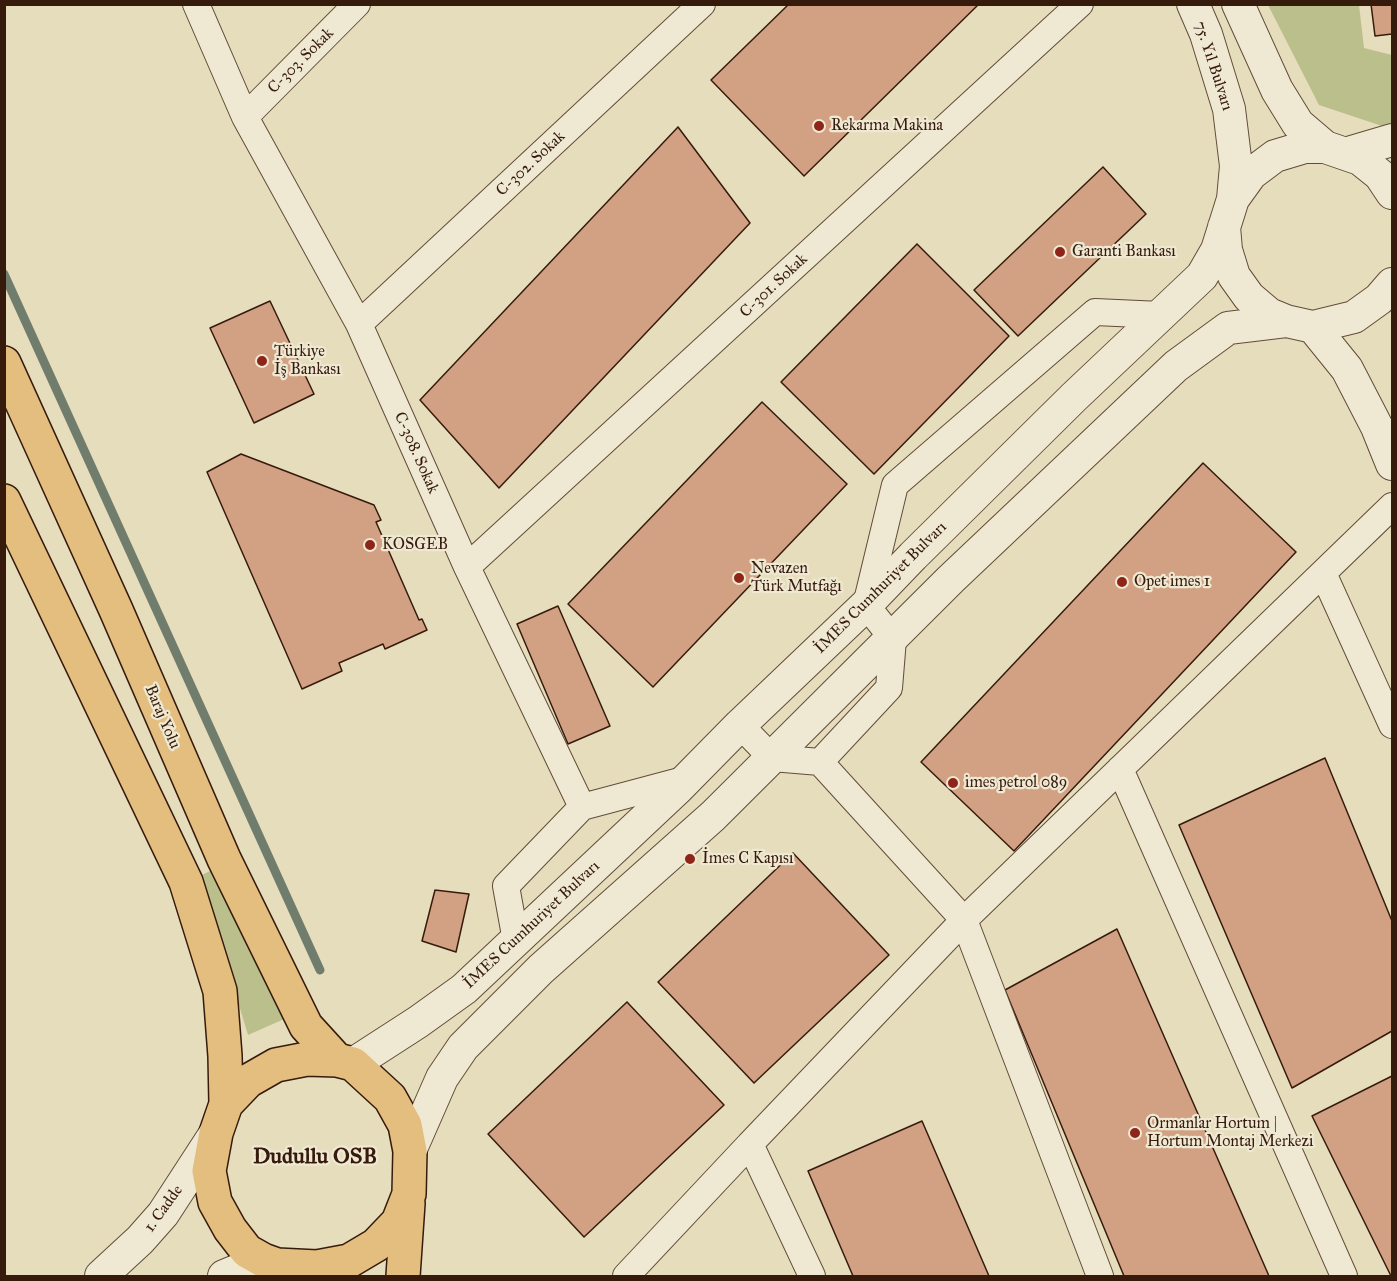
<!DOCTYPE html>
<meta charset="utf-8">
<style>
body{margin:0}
#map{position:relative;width:1397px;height:1281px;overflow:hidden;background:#e6ddbc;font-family:"IM FELL Great Primer",serif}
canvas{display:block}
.frame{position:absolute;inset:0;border:6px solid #361b0d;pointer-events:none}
</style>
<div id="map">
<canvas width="1397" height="1281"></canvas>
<div class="frame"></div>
</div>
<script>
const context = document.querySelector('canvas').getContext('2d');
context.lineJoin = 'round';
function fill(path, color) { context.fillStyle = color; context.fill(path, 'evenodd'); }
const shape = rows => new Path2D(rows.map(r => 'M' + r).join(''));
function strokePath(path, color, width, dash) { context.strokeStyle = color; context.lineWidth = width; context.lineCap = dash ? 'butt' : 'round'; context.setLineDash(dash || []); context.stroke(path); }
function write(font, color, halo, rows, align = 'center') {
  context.font = font + ' "IM FELL Great Primer",serif'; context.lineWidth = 4.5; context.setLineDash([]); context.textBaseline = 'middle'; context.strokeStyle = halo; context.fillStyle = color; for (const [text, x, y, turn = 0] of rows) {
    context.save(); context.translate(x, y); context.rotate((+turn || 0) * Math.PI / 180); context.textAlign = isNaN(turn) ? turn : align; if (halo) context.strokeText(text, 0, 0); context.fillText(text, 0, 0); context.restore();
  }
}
const green = shape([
 [1268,5,1359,5,1364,48,1392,55,1392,122,1385,127,1319,105],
 [214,869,291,1016,248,1035,200,876]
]);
const stream = shape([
 [4,274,320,970]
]);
const building = shape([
 [789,4,979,4,804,176,711,80,789,4],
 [1371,4,1392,4,1392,34,1375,36,1371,4],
 [678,127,750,223,499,488,420,400,678,127],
 [1103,167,1146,214,1018,336,974,290,1103,167],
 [917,244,1009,336,874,474,781,382,917,244],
 [270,301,314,394,254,423,210,328,270,301],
 [762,402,847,484,653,687,568,604,762,402],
 [241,454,374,505,381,520,376,522,419,620,422,619,427,630,385,649,383,644,339,663,342,671,302,689,207,472,241,454],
 [1203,463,1296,552,1014,851,921,762,1203,463],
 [558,606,610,726,568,744,517,624,558,606],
 [1325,758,1392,921,1392,1031,1292,1088,1179,825,1325,758],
 [793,853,889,955,754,1083,658,982,793,853],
 [435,890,469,894,456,952,422,941,435,890],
 [1117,929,1269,1276,1124,1276,1005,990,1117,929],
 [627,1002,724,1105,584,1237,488,1134,627,1002],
 [1392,1076,1392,1276,1391,1276,1312,1116,1392,1076],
 [922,1121,989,1276,853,1276,808,1171,922,1121]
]);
const minor = shape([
 [196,4,245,117,359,324,467,567,582,807,687,779],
 [245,117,357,4],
 [359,324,702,4],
 [467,567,1080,4],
 [1323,573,1392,725],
 [740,725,772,758,820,762,889,688,893,639,866,605,895,485,1095,312,1161,315],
 [820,762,964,920,1100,1276],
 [1120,769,1344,1276],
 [516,941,506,886,582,807],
 [750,1144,964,920,1392,506],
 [626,1276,750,1144,812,1276]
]);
const tertiary = shape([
 [1193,4,1206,34,1229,109,1236,166,1233,199],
 [1238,4,1277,90,1298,124,1325,147],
 [1348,153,1392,140],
 [1224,227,1226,250,1234,276,1249,297,1269,314,1286,321],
 [1313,327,1347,369,1377,427,1392,464],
 [353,1064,418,1022,464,989,678,788,740,725,866,605,913,556,1074,397,1202,276,1217,250,1233,199,1251,174,1275,156,1305,147,1325,147,1360,159,1380,175,1392,193],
 [410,1151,442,1078,463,1047,541,969,713,816,951,579,1176,366,1228,328,1286,321,1313,327,1354,317,1379,299,1392,284],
 [101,1276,140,1240,163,1214,215,1134],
 [224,1276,263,1260]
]);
const primary = shape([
 [4,363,116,610,224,859,306,1026,337,1060],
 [4,501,186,882,220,991,225,1056,226,1104],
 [307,1059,337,1060,353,1064,390,1098,405,1125,410,1151,409,1194,398,1222,376,1245,349,1261,317,1267,277,1265,263,1260,247,1251,230,1229,215,1202,209,1171,216,1133,226,1104,248,1081,276,1065,307,1059],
 [403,1276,408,1203]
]);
const markers = [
 [819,126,6,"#8f2418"],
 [1060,252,6,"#8f2418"],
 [262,361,6,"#8f2418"],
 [370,545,6,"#8f2418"],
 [739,578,6,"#8f2418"],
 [1122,582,6,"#8f2418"],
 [953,783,6,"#8f2418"],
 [690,859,6,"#8f2418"],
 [1135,1133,6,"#8f2418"]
];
const streetNames = [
 ["C-303. Sokak",301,61,-45],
 ["75. Yıl Bulvarı",1213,66,72],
 ["C-302. Sokak",531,164,-43],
 ["C-301. Sokak",774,286,-43],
 ["C-308. Sokak",416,453,66],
 ["İMES Cumhuriyet Bulvarı",881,588,-45],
 ["Baraj Yolu",162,717,67],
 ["İMES Cumhuriyet Bulvarı",532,925,-43],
 ["1. Cadde",164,1209,-54]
];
const poiNames = [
 ["Rekarma Makina",831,126],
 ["Garanti Bankası",1072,252],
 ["Türkiye",274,352],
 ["İş Bankası",274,370],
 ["KOSGEB",382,545],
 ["Nevazen",751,569],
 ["Türk Mutfağı",751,587],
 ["Opet imes 1",1134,582],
 ["imes petrol 089",965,783],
 ["İmes C Kapısı",702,859],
 ["Ormanlar Hortum |",1147,1124],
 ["Hortum Montaj Merkezi",1147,1142]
];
const districtNames = [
 ["Dudullu OSB",315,1158]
];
fill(green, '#bbbf8c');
strokePath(stream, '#707c6c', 9);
fill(building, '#d2a082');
strokePath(building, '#361b0d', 1.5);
strokePath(minor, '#624c39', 28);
strokePath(tertiary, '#624c39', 34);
strokePath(primary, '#361b0d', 36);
strokePath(minor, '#efe9d3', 26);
strokePath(tertiary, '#efe9d3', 32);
strokePath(primary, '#e3be7e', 33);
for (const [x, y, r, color] of markers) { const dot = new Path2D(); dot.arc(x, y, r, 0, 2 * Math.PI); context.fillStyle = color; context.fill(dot); strokePath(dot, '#efe9d3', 2); }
write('16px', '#361b0d', '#efe9d3', streetNames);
write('16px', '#361b0d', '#efe9d3', poiNames, 'left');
write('bold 22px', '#361b0d', '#efe9d3', districtNames);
</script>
